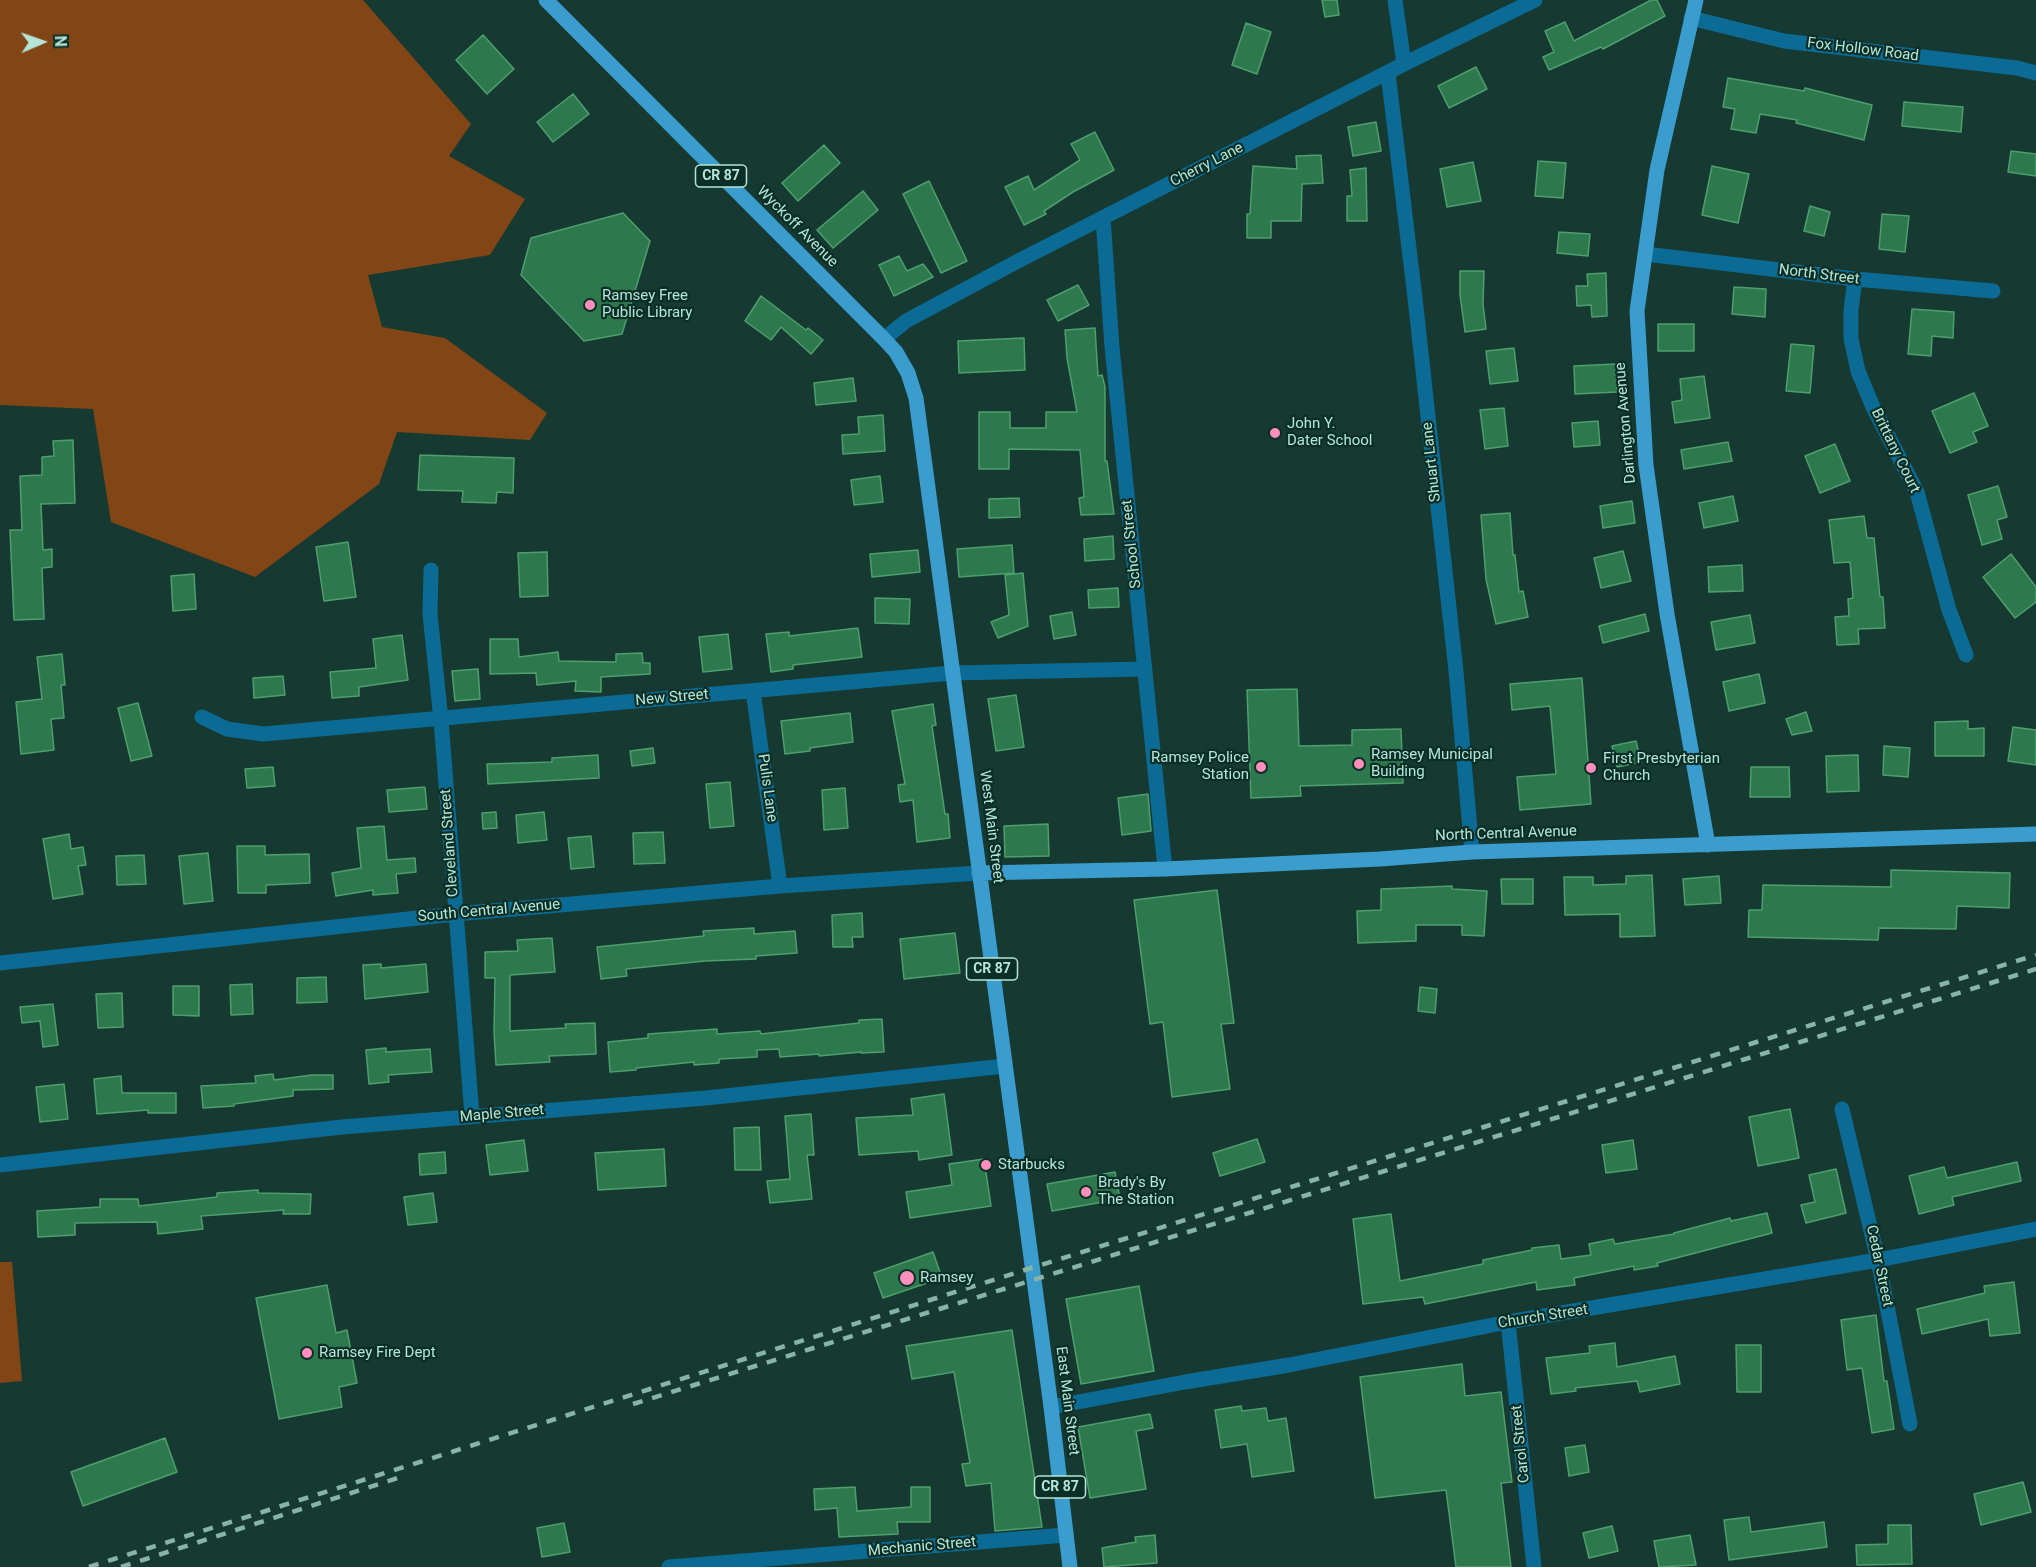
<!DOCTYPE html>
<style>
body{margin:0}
#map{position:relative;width:2036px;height:1567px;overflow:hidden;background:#163931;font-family:Roboto,sans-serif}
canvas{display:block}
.north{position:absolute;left:12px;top:12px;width:60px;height:60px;-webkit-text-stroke:4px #0b2f27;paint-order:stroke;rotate:88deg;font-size:16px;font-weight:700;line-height:24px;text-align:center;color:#b4e5d6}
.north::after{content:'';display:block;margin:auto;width:21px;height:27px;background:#b4e5d6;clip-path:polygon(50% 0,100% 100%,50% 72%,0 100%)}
</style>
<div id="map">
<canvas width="2036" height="1567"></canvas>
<div class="north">N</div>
</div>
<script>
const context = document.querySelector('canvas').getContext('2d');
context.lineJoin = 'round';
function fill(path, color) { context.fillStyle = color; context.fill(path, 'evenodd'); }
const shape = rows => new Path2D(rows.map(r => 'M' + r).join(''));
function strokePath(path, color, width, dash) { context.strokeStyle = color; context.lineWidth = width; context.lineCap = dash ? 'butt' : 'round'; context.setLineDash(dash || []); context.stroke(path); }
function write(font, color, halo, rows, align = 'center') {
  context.font = font + ' Roboto,sans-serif'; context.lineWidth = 4.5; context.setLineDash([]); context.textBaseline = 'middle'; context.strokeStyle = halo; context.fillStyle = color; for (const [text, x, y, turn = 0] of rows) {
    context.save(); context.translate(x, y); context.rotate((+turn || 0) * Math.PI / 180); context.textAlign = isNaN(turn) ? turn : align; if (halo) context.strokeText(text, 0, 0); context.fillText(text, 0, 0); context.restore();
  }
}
const forest = shape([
 [0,0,363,0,471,124,449,156,525,199,490,255,368,275,382,327,445,338,547,413,530,440,397,432,379,484,255,577,111,522,93,409,0,405],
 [0,1262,12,1262,22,1381,0,1383]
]);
const building = shape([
 [1322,0,1337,0,1339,15,1325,17,1322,0],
 [1651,0,1657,0,1665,16,1603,49,1601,47,1549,70,1543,57,1554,52,1545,31,1565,22,1574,41,1651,0],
 [1246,23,1271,32,1257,74,1232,65,1246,23],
 [483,35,514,69,487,94,456,60,483,35],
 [1476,67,1487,89,1449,108,1438,86,1476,67],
 [1728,78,1804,91,1805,88,1872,105,1864,140,1796,123,1797,120,1760,114,1756,133,1731,129,1735,109,1723,107,1728,78],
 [573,94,589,114,553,142,537,122,573,94],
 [1904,102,1963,107,1961,132,1902,126,1904,102],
 [1376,122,1381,151,1353,156,1348,127,1376,122],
 [1095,132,1114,170,1073,192,1044,211,1046,214,1024,225,1005,187,1028,176,1034,190,1080,160,1071,144,1095,132],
 [824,145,840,163,798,201,782,183,824,145],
 [2011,151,2036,154,2036,176,2008,172,2011,151],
 [1321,155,1323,183,1302,184,1301,221,1271,221,1271,238,1247,238,1247,214,1250,214,1253,166,1297,169,1296,156,1321,155],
 [1538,161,1566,163,1563,198,1535,196,1538,161],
 [1473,162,1481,201,1447,207,1440,169,1473,162],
 [1712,166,1749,174,1738,223,1702,215,1712,166],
 [1366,168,1367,221,1347,221,1347,196,1352,196,1350,170,1366,168],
 [929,181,967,261,941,273,903,194,929,181],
 [863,191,878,210,833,248,817,230,863,191],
 [1810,206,1830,212,1824,236,1804,231,1810,206],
 [623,213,650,241,622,334,584,341,521,275,531,238,623,213],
 [1882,214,1909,216,1905,252,1879,249,1882,214],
 [1559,232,1590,234,1588,256,1557,253,1559,232],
 [899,256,907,271,923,264,933,277,894,296,879,265,899,256],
 [1460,271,1484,271,1483,304,1486,329,1465,332,1460,295,1460,271],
 [1606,273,1607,316,1592,317,1591,305,1577,306,1576,286,1588,286,1587,274,1606,273],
 [1078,285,1089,305,1058,321,1047,300,1078,285],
 [1734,287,1766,289,1765,317,1732,314,1734,287],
 [761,296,806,330,808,328,823,340,811,354,781,327,771,340,745,321,761,296],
 [1912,309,1954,312,1953,338,1932,336,1931,356,1908,354,1912,309],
 [1658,324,1694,324,1694,351,1658,351,1658,324],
 [1095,328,1098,376,1102,375,1105,387,1105,461,1107,461,1114,514,1081,515,1079,498,1084,497,1080,450,1009,449,1009,469,979,469,979,412,1010,412,1010,428,1046,428,1046,412,1077,412,1067,358,1065,330,1095,328],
 [1024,338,1025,370,959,373,958,341,1024,338],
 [1791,344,1814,346,1810,393,1786,391,1791,344],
 [1514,348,1518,381,1490,384,1486,351,1514,348],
 [1616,364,1617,392,1575,394,1574,366,1616,364],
 [1704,376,1710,418,1675,423,1672,402,1682,400,1680,379,1704,376],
 [853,378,856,401,816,405,814,383,853,378],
 [1974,393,1988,426,1973,432,1977,442,1950,453,1932,411,1974,393],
 [1504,408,1508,446,1485,449,1480,410,1504,408],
 [883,415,885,451,843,454,842,435,859,434,858,417,883,415],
 [1598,421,1600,445,1574,447,1572,423,1598,421],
 [73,440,75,503,41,504,43,550,52,549,52,567,42,568,44,619,14,620,10,530,22,530,20,476,42,475,42,457,54,456,53,441,73,440],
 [1728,442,1732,461,1684,469,1681,450,1728,442],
 [1835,444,1850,481,1820,493,1805,456,1835,444],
 [420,455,514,458,513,493,497,492,496,503,462,502,463,491,418,490,420,455],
 [880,476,883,502,854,505,851,480,880,476],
 [1998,486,2007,517,1997,520,2002,539,1982,545,1968,495,1998,486],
 [1733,496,1738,521,1704,528,1699,503,1733,496],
 [1019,498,1020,517,989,518,989,499,1019,498],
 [1632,501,1635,523,1603,528,1600,506,1632,501],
 [1510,513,1513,555,1515,555,1519,592,1523,591,1528,617,1496,624,1486,579,1481,515,1510,513],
 [1864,516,1867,538,1874,538,1880,597,1883,597,1885,628,1858,629,1859,644,1837,645,1835,617,1849,616,1848,599,1853,598,1850,562,1834,563,1829,520,1864,516],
 [1113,536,1114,559,1085,561,1084,539,1113,536],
 [348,542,356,597,324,601,316,547,348,542],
 [1012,545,1014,573,959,577,957,549,1012,545],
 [918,550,920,572,872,577,870,554,918,550],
 [1623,551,1631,581,1601,588,1594,558,1623,551],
 [547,552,548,596,520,597,518,553,547,552],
 [2011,554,2036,587,2036,602,2015,618,1983,577,2011,554],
 [1742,565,1743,591,1709,592,1708,567,1742,565],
 [1023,573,1028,626,998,638,991,622,1009,615,1005,575,1023,573],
 [194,574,196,609,173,611,171,576,194,574],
 [1118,588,1119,607,1089,608,1088,590,1118,588],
 [875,598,910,599,909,624,875,623,875,598],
 [1072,612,1076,635,1054,639,1050,616,1072,612],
 [1645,614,1649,631,1603,643,1599,626,1645,614],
 [1750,615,1755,643,1716,650,1711,622,1750,615],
 [858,628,862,657,793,665,793,669,771,672,766,634,789,632,789,636,858,628],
 [728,634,732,669,703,672,699,637,728,634],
 [402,635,408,680,359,687,359,696,332,698,330,672,376,668,373,639,402,635],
 [490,639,518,639,519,657,558,652,559,661,616,662,616,654,642,653,643,663,650,663,650,674,601,677,601,692,575,691,576,681,537,685,536,673,490,674,490,639],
 [62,654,65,685,61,685,64,718,51,719,54,750,21,754,16,702,42,699,37,657,62,654],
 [478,669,480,699,455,701,452,671,478,669],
 [1759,674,1765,703,1729,711,1723,682,1759,674],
 [283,676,285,695,254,698,253,678,283,676],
 [1582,678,1591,804,1520,810,1517,777,1556,774,1550,706,1512,710,1510,684,1582,678],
 [1297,689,1299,746,1352,745,1352,730,1401,729,1403,783,1300,786,1301,796,1251,798,1247,690,1297,689],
 [1016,695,1024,747,996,751,988,699,1016,695],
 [138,703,152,756,131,761,118,708,138,703],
 [933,704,936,725,932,726,945,814,948,814,950,838,917,842,913,800,900,802,898,785,905,784,892,711,933,704],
 [1806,712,1812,731,1792,735,1786,719,1806,712],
 [850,713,853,742,810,748,810,751,785,754,781,721,850,713],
 [1968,721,1968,729,1984,728,1984,756,1935,756,1935,722,1968,721],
 [2013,727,2036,730,2036,765,2008,761,2013,727],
 [1636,741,1641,762,1617,767,1612,746,1636,741],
 [1884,746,1910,748,1908,777,1883,775,1884,746],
 [653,748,655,763,632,766,630,751,653,748],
 [598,755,599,778,488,784,487,764,552,762,552,758,598,755],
 [1858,755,1859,791,1827,792,1826,756,1858,755],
 [273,767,275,786,247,788,245,769,273,767],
 [1751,767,1789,767,1790,797,1750,797,1751,767],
 [730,782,734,826,710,828,706,784,730,782],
 [425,787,427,809,389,812,387,790,425,787],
 [845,788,848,828,824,830,822,790,845,788],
 [1148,794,1151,831,1122,835,1118,798,1148,794],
 [496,812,497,828,483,829,482,813,496,812],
 [544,812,547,840,518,843,516,815,544,812],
 [1048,824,1049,856,1005,857,1004,826,1048,824],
 [384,826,387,860,415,858,416,872,396,874,398,893,373,895,373,890,336,896,332,873,361,868,357,828,384,826],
 [663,832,665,863,634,864,633,833,663,832],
 [69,834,71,849,83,847,86,865,78,866,83,894,53,899,43,839,69,834],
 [591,836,594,867,571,869,568,838,591,836],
 [237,846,265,846,265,855,309,854,310,883,266,885,266,893,238,893,237,846],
 [208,853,213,901,184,904,179,856,208,853],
 [144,855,146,884,117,885,116,856,144,855],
 [1891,870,2010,873,2009,908,1957,906,1956,929,1879,928,1878,940,1748,937,1749,910,1762,910,1763,885,1891,887,1891,870],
 [1652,875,1655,936,1620,937,1620,914,1565,915,1564,877,1593,877,1593,885,1626,884,1626,876,1652,875],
 [1719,876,1721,903,1685,905,1683,879,1719,876],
 [1501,879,1533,879,1533,904,1502,904,1501,879],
 [1452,886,1452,889,1487,891,1484,936,1462,935,1462,925,1416,925,1416,941,1358,943,1357,911,1381,910,1381,889,1452,886],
 [1217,890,1234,1023,1221,1024,1230,1089,1172,1097,1163,1022,1150,1024,1134,900,1217,890],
 [862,913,863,937,852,937,853,947,833,947,832,915,862,913],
 [754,928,754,934,795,931,797,953,756,956,756,959,705,961,626,969,627,976,601,979,597,947,704,936,703,931,754,928],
 [955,933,960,973,904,979,900,939,955,933],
 [552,938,555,972,510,975,510,1031,566,1028,565,1024,595,1023,596,1054,549,1056,550,1062,496,1065,494,1032,495,978,485,978,485,952,518,951,517,940,552,938],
 [381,964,381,968,426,964,428,992,365,999,363,965,381,964],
 [326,977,327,1002,297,1003,297,978,326,977],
 [252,984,253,1014,231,1015,230,985,252,984],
 [173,986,199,986,199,1016,173,1015,173,986],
 [1420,987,1437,989,1435,1013,1418,1011,1420,987],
 [122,993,123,1027,98,1028,96,994,122,993],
 [53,1004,58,1045,43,1047,40,1021,22,1023,20,1007,53,1004],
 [882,1019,884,1052,861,1053,861,1052,819,1056,819,1054,780,1057,779,1049,757,1050,757,1057,719,1059,719,1063,694,1065,694,1062,636,1068,636,1070,610,1072,608,1042,648,1038,648,1034,717,1029,717,1034,760,1031,761,1034,859,1023,859,1020,882,1019],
 [386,1048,386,1052,430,1049,432,1072,388,1075,389,1082,369,1084,366,1050,386,1048],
 [273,1074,274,1080,312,1075,333,1075,333,1089,293,1090,293,1096,234,1104,234,1106,203,1108,201,1086,256,1083,255,1076,273,1074],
 [121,1076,122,1093,176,1093,176,1113,148,1113,148,1110,97,1114,94,1079,121,1076],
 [64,1084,68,1119,40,1122,36,1087,64,1084],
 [944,1094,952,1155,919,1160,918,1151,859,1155,856,1118,913,1115,911,1099,944,1094],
 [1790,1109,1799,1158,1758,1166,1749,1117,1790,1109],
 [811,1114,814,1155,807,1155,812,1199,770,1203,767,1181,790,1179,785,1116,811,1114],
 [759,1127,761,1170,735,1170,734,1128,759,1127],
 [1257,1139,1265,1162,1220,1176,1213,1153,1257,1139],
 [524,1140,528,1171,490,1175,486,1145,524,1140],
 [1633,1140,1637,1169,1606,1173,1602,1145,1633,1140],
 [664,1149,666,1186,598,1190,595,1153,664,1149],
 [445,1152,446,1173,420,1175,419,1154,445,1152],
 [984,1159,991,1206,910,1218,906,1192,952,1185,949,1164,984,1159],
 [2017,1162,2021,1181,1952,1197,1954,1205,1919,1214,1909,1176,1944,1167,1947,1178,2017,1162],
 [1836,1169,1846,1213,1806,1223,1801,1205,1815,1202,1809,1175,1836,1169],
 [1115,1172,1120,1199,1052,1211,1047,1184,1115,1172],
 [258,1190,258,1193,311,1194,310,1214,283,1214,284,1210,201,1216,203,1229,158,1234,157,1222,75,1223,75,1235,38,1237,37,1211,100,1207,100,1199,138,1199,139,1206,217,1197,217,1193,258,1190],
 [433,1193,437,1222,408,1225,404,1197,433,1193],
 [1767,1213,1772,1233,1657,1263,1658,1266,1634,1270,1634,1266,1574,1278,1575,1285,1537,1290,1536,1282,1425,1304,1423,1297,1363,1304,1353,1219,1391,1214,1400,1281,1483,1264,1483,1260,1532,1250,1532,1248,1559,1245,1561,1259,1591,1255,1589,1244,1613,1239,1615,1244,1644,1239,1674,1234,1674,1233,1730,1218,1731,1221,1767,1213],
 [933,1252,942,1278,883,1298,874,1273,933,1252],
 [2014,1282,2020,1333,1990,1336,1988,1319,1922,1334,1917,1309,1985,1293,1984,1286,2014,1282],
 [327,1285,336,1333,347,1330,357,1383,339,1387,342,1407,279,1419,256,1298,327,1285],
 [1139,1286,1154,1371,1081,1384,1066,1299,1139,1286],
 [1876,1315,1884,1381,1887,1381,1894,1429,1872,1433,1862,1368,1847,1370,1841,1320,1876,1315],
 [1012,1330,1042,1527,995,1531,991,1483,966,1486,962,1464,970,1463,954,1372,912,1379,906,1346,1012,1330],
 [1615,1343,1617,1367,1675,1356,1680,1384,1640,1392,1637,1381,1575,1388,1576,1391,1551,1394,1546,1358,1590,1353,1589,1346,1615,1343],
 [1736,1345,1761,1345,1761,1392,1737,1392,1736,1345],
 [1462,1364,1465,1396,1501,1392,1512,1482,1501,1483,1511,1567,1456,1567,1446,1490,1375,1498,1360,1377,1462,1364],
 [1241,1406,1242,1411,1266,1408,1268,1421,1286,1418,1294,1471,1252,1477,1247,1444,1221,1448,1215,1410,1241,1406],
 [1150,1414,1153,1428,1136,1431,1146,1489,1090,1498,1078,1427,1150,1414],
 [165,1438,177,1472,83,1506,71,1472,165,1438],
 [1585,1445,1589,1472,1569,1476,1565,1448,1585,1445],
 [2023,1482,2031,1512,1981,1525,1974,1494,2023,1482],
 [855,1487,857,1511,911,1507,911,1487,930,1487,930,1522,897,1522,898,1534,839,1537,837,1508,815,1510,814,1489,855,1487],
 [1749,1517,1751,1532,1824,1522,1827,1547,1729,1560,1724,1520,1749,1517],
 [564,1523,570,1552,542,1557,537,1528,564,1523],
 [1888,1525,1911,1525,1912,1564,1857,1565,1856,1545,1888,1544,1888,1525],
 [1612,1526,1618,1551,1589,1558,1583,1533,1612,1526],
 [1155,1535,1157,1563,1104,1567,1102,1548,1136,1542,1135,1537,1155,1535],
 [1690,1535,1696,1565,1659,1567,1654,1541,1690,1535]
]);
const minor = shape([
 [1395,0,1404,64],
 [1691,18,1784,41,2017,68,2036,73],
 [1388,73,1415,298,1456,671,1472,852],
 [1103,218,1112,347,1165,869],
 [1645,254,1855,279,1993,291],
 [1855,279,1851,310,1851,339,1858,371,1873,407,1917,492,1949,610,1966,655],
 [884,339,906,321,1020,260,1404,64,1535,0],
 [431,570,430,614,441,720,472,1116],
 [753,691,780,886],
 [202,717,227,729,263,734,952,673,1145,669],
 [0,963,455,914,780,886,979,873],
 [1842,1109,1878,1260,1910,1424],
 [0,1165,342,1127,706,1098,1005,1066],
 [1508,1322,1534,1567],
 [1051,1407,1185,1382,1289,1365,1508,1322,1878,1260,2036,1229],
 [669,1567,1066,1535]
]);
const major = shape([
 [546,0,884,339,896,352,908,373,916,398,1051,1407,1070,1567],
 [1696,0,1657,170,1637,311,1646,465,1667,614,1708,845],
 [979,873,1165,869,1380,859,1472,852,2036,834]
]);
const rail = shape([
 [633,1404,2036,969],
 [89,1567,1031,1268,2036,955],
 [121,1567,404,1476]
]);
const markers = [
 [590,305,6,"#fe8ebc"],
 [1275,433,6,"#fe8ebc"],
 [1359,764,6,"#fe8ebc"],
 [1261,767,6,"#fe8ebc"],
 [1591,768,6,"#fe8ebc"],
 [986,1165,6,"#fe8ebc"],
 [1086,1192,6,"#fe8ebc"],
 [907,1278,8,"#fe8ebc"],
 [307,1353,6,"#fe8ebc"]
];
const shields = [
 [721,176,51],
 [992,969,51],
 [1060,1487,51]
];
const shieldNames = [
 ["CR 87",721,176],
 ["CR 87",992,969],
 ["CR 87",1060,1487]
];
const streetNames = [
 ["Fox Hollow Road",1863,50,7],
 ["Cherry Lane",1207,165,-27],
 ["Wyckoff Avenue",797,227,45],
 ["North Street",1819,275,7],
 ["Darlington Avenue",1626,423,-95],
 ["Brittany Court",1895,451,64],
 ["Shuart Lane",1432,462,-96],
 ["School Street",1132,544,-96],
 ["New Street",672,698,-5],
 ["Pulis Lane",767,788,82],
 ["West Main Street",991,827,83],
 ["North Central Avenue",1506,834,-2],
 ["Cleveland Street",450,843,-94],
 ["South Central Avenue",489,911,-5],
 ["Maple Street",502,1114,-5],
 ["Cedar Street",1879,1266,78],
 ["Church Street",1543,1317,-9],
 ["East Main Street",1067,1401,83],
 ["Carol Street",1521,1444,-96],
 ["Mechanic Street",922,1547,-5]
];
const poiNames = [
 ["Ramsey Free",602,296],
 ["Public Library",602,313],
 ["John Y.",1287,424],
 ["Dater School",1287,441],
 ["Ramsey Municipal",1371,755],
 ["Building",1371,772],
 ["Ramsey Police",1249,758,"right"],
 ["Station",1249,775,"right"],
 ["First Presbyterian",1603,759],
 ["Church",1603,776],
 ["Starbucks",998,1165],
 ["Brady's By",1098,1183],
 ["The Station",1098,1200],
 ["Ramsey",920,1278],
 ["Ramsey Fire Dept",319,1353]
];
fill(forest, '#824616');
fill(building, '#2e784d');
strokePath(building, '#4e9f6e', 1.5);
strokePath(minor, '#0b6b94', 15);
strokePath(major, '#3b9cce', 15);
strokePath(rail, '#87b4a7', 4.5, [10, 10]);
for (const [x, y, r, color] of markers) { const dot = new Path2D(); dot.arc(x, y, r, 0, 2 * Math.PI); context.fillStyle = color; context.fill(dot); strokePath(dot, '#0b2f27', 2); }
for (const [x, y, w] of shields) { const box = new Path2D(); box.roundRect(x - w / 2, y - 11, w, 22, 4.5); context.fillStyle = '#0b2f27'; context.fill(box); strokePath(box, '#b4e5d6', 1.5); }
write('bold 14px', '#b4e5d6', null, shieldNames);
write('15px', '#b4e5d6', '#0b2f27', streetNames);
write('15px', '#b4e5d6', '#0b2f27', poiNames, 'left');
</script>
